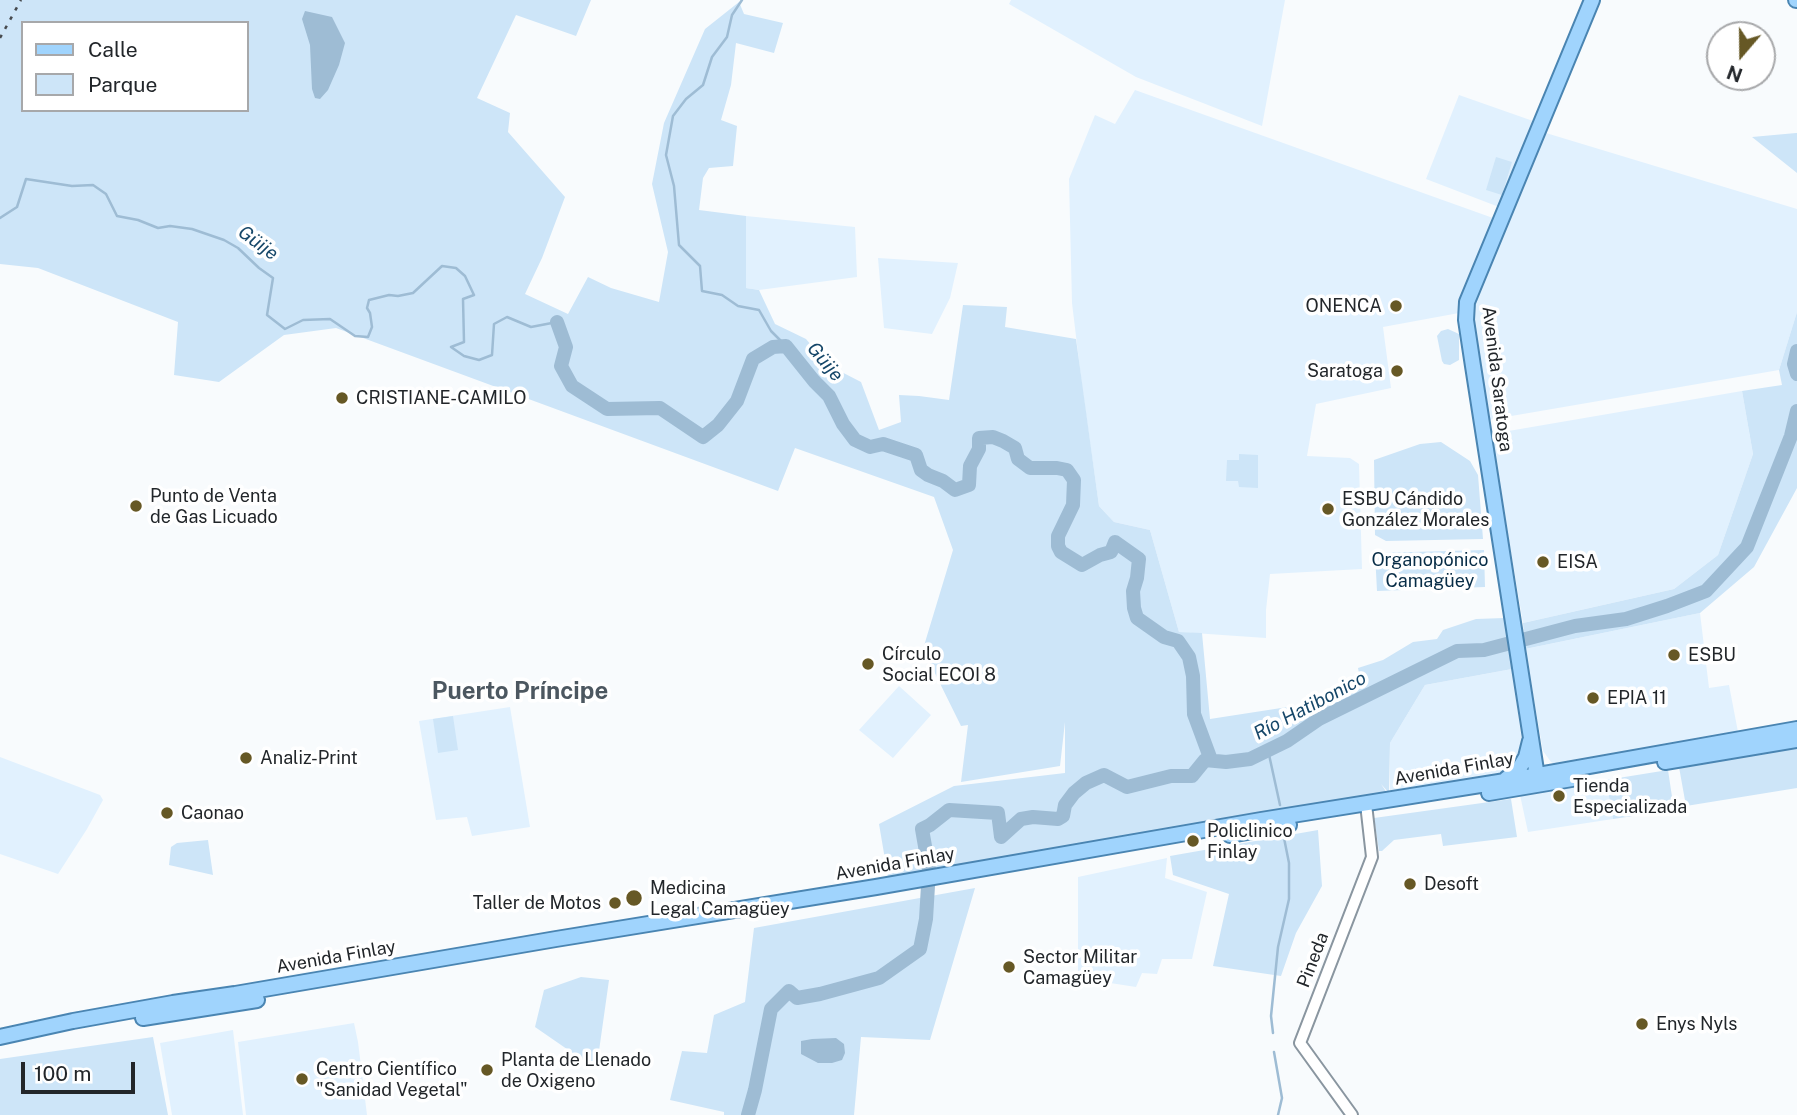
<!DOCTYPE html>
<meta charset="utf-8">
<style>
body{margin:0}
#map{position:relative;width:1797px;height:1115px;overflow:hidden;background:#f8fbfd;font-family:"Public Sans",sans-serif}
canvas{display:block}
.legend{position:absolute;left:21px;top:21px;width:228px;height:91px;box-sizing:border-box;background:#fff;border:2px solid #a7a8aa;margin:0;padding:9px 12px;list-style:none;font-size:21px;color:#22262a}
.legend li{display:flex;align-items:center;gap:14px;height:35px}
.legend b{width:35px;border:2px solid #a7a8aa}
.north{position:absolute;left:1706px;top:21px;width:70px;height:70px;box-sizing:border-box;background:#fff;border:2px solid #a7a8aa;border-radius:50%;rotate:200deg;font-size:19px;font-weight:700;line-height:28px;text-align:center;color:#22262a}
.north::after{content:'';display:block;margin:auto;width:24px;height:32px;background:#665825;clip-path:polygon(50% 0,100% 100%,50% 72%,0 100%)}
.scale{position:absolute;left:21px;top:1062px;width:114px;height:32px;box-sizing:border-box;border:4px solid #22262a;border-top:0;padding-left:9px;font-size:21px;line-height:24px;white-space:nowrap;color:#22262a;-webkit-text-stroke:5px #fff;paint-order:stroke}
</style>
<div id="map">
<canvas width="1797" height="1115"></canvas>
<ul class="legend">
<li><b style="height:9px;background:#a0d4fd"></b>Calle</li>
<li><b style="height:19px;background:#cde5f8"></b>Parque</li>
</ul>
<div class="north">N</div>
<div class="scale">100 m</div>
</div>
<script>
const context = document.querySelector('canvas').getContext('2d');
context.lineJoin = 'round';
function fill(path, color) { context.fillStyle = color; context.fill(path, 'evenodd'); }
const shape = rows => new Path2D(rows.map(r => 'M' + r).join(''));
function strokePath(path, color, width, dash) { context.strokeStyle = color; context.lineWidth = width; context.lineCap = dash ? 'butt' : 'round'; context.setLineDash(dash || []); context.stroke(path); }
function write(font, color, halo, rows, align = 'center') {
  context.font = font + ' "Public Sans",sans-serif'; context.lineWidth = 7; context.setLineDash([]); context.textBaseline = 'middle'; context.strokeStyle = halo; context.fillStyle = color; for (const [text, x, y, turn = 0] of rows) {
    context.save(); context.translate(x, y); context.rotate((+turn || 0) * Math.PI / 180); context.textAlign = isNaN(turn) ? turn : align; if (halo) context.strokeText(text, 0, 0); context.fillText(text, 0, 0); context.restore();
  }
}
const built = shape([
 [1011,0,1285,0,1262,126,1136,77,1009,4],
 [1135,90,1493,218,1463,293,1459,313,1383,327,1391,388,1316,404,1307,456,1350,458,1359,464,1362,569,1270,574,1266,610,1266,638,1179,632,1150,530,1114,522,1099,506,1082,386,1072,303,1069,179,1095,115,1115,124],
 [1459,95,1533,121,1499,207,1426,179],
 [1546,133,1797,209,1797,312,1779,370,1488,420,1472,319,1473,305,1479,286],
 [746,216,855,227,857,277,759,290,746,288],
 [878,258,958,263,950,298,932,334,884,328],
 [1742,391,1753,454,1718,555,1674,589,1523,623,1491,434],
 [1700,613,1709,688,1729,685,1738,732,1659,747,1556,764,1551,762,1543,751,1525,649],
 [1512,669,1522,742,1515,760,1508,767,1498,776,1390,793,1390,743,1425,685],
 [899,686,931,715,893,758,859,730],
 [510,707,530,827,472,836,467,817,436,820,419,721],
 [0,757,100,795,103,800,87,829,58,874,0,854],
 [1606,780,1613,819,1528,832,1520,795],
 [1167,858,1165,878,1207,892,1192,959,1162,959,1157,974,1142,973,1136,987,1078,978,1078,877],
 [354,1023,358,1042,367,1115,246,1115,238,1042],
 [233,1030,243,1115,172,1115,160,1043]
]);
const green = shape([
 [0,0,591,0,576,36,516,15,477,98,510,113,508,132,565,197,542,258,525,294,568,314,588,277,611,288,659,302,668,252,652,184,664,123,705,29,739,2,744,14,783,23,774,53,736,43,731,85,721,120,737,126,733,166,709,168,703,178,699,210,746,216,746,288,759,290,775,324,806,339,828,365,861,382,879,430,901,422,899,395,919,396,949,400,963,305,1007,307,1005,327,1076,339,1099,506,1114,522,1150,530,1179,632,1202,633,1210,719,1307,704,1361,684,1358,668,1383,660,1413,642,1437,639,1443,630,1476,619,1504,618,1512,669,1425,685,1390,743,1389,793,1381,784,1387,793,888,877,879,824,954,786,1065,773,1065,722,1060,766,961,782,968,725,961,726,923,649,953,550,934,497,795,448,778,491,336,328,284,335,219,382,174,375,178,322,38,268,0,264],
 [23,23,247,23,247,110,23,110],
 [1797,133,1797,173,1752,137,1796,133],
 [1496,157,1512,162,1502,195,1486,190],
 [1797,312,1797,488,1754,567,1700,613,1525,649,1523,623,1674,589,1718,555,1753,454,1742,391,1782,385,1779,370],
 [1448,329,1459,334,1459,360,1450,365,1444,364,1442,361,1437,336,1441,331],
 [1441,442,1470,461,1478,475,1483,539,1386,541,1375,535,1374,460,1420,444],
 [1239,454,1258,455,1258,488,1239,487,1238,481,1226,481,1227,460,1239,460],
 [1484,550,1485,587,1377,591,1375,553],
 [453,716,458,750,438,753,433,719],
 [1797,746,1797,788,1686,806,1679,767],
 [1668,770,1674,810,1613,819,1606,780],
 [1511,799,1517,837,1443,846,1441,834,1394,840,1382,851,1379,851,1374,818],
 [1318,830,1322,886,1296,933,1281,976,1213,966,1229,894,1173,875,1170,856],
 [208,840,213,875,169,865,171,847,177,843],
 [975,888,930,1040,861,1037,854,1115,724,1115,724,1112,670,1100,682,1051,707,1053,714,1015,745,1002,754,928],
 [581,977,609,980,597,1065,590,1065,535,1027,544,990],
 [153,1037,168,1115,0,1115,0,1059]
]);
const water = shape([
 [305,11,332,17,345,43,339,65,328,90,320,99,315,98,312,89,310,45,302,19],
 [836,1038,844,1044,845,1053,842,1060,832,1063,818,1063,801,1054,801,1041,812,1039]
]);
const stream = shape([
 [742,0,732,15,727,37,712,57,703,85,686,99,673,116,666,155,674,186,679,245,700,266,702,291,722,295,738,306,759,310,771,331,786,346],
 [0,218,17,207,26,179,72,186,93,185,106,194,117,216,138,220,158,228,170,226,192,229,224,240,238,248,259,268,273,278,267,315,285,329,303,320,330,319,355,336,368,337,372,327,370,313,367,308,369,300,389,295,398,296,413,293,442,266,456,268,465,276,474,295,463,299,464,342,451,347,464,356,479,360,492,355,494,324,507,317,531,327,557,322],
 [1268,750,1280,805],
 [1273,1033,1271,1016,1278,947,1289,899,1289,863,1284,838],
 [1274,1052,1282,1098,1278,1115]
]);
const river = shape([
 [557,322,566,347,561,366,572,386,607,409,660,408,703,437,718,425,737,401,753,359,773,347,786,346,814,381,829,396,843,424,855,440,870,447,883,444,916,455,921,470,928,475,943,481,955,490,969,485,970,466,979,449,979,438,993,437,1003,441,1015,448,1018,459,1030,468,1057,468,1067,470,1074,480,1073,505,1058,536,1058,546,1061,552,1082,565,1100,555,1111,552,1115,542,1139,559,1137,578,1133,591,1134,608,1137,618,1164,637,1178,641,1189,657,1193,676,1194,714,1211,760],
 [1797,351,1794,364,1797,374],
 [748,1115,755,1090,771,1009,789,991,797,998,820,994,879,978,920,949,926,919,929,869,922,829,930,825,949,810,998,813,1001,837,1021,819,1033,817,1058,819,1063,816,1065,805,1074,793,1086,783,1104,775,1127,787,1171,776,1192,776,1205,760,1226,762,1250,759,1287,741,1319,719,1457,651,1484,650,1575,626,1626,619,1667,606,1706,591,1747,547,1791,436,1797,411]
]);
const minor = shape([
 [1352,1115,1300,1043,1372,857,1366,804]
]);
const major = shape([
 [1796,0,1797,0],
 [1665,762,1797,740],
 [1506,779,1519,769,1526,757,1530,741],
 [1538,783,1473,366,1466,320,1467,302,1592,0],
 [1489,793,1572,779],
 [1230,835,1289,825],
 [143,1018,257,1000],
 [0,1037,73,1021,173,1003,235,994,556,939,876,887,1261,820,1499,782,1797,729]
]);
const rail = shape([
 [0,38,21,0]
]);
const markers = [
 [1396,306,7,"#665825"],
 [1397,371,7,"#665825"],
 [342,398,7,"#665825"],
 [136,506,7,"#665825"],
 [1328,509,7,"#665825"],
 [1543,562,7,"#665825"],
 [1674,655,7,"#665825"],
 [868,664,7,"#665825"],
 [1593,698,7,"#665825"],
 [246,758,7,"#665825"],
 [1559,796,7,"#665825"],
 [167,813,7,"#665825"],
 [1193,841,7,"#665825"],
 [1410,884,7,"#665825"],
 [634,898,9,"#665825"],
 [615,903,7,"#665825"],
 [1009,967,7,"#665825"],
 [1642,1024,7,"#665825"],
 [487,1070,7,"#665825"],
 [302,1079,7,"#665825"]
];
const poiNames = [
 ["ONENCA",1382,306,"right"],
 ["Saratoga",1383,371,"right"],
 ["CRISTIANE-CAMILO",356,398],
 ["Punto de Venta",150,496],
 ["de Gas Licuado",150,517],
 ["ESBU Cándido",1342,499],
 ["González Morales",1342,520],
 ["EISA",1557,562],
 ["Círculo",882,654],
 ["Social ECOI 8",882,675],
 ["ESBU",1688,655],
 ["EPIA 11",1607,698],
 ["Analiz-Print",260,758],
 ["Tienda",1573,786],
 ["Especializada",1573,807],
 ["Caonao",181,813],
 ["Policlinico",1207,831],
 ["Finlay",1207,852],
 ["Desoft",1424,884],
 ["Medicina",650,888],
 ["Legal Camagüey",650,909],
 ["Taller de Motos",601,903,"right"],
 ["Sector Militar",1023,957],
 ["Camagüey",1023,978],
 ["Enys Nyls",1656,1024],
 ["Planta de Llenado",501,1060],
 ["de Oxigeno",501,1081],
 ["Centro Científico",316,1069],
 ["\"Sanidad Vegetal\"",316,1090]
];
const streetNames = [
 ["Avenida Saratoga",1497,379,83],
 ["Avenida Finlay",1454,769,-10],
 ["Avenida Finlay",895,864,-10],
 ["Avenida Finlay",336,957,-10],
 ["Pineda",1313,960,-69]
];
const parkNames = [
 ["Organopónico",1430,560],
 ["Camagüey",1430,581]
];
const waterNames = [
 ["Güije",258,243,36],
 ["Güije",825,362,50],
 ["Río Hatibonico",1310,706,-28]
];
const districtNames = [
 ["Puerto Príncipe",520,692]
];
fill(built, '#e1f1fe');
fill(green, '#cde5f8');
fill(water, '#9ebcd4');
strokePath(stream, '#9ebcd4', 2.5);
strokePath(river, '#9ebcd4', 14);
strokePath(minor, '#8a96a0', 14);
strokePath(major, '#4a85b2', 18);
strokePath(minor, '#fff', 10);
strokePath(major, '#a0d4fd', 14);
strokePath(rail, '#474b4f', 2.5, [3.5, 7]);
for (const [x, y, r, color] of markers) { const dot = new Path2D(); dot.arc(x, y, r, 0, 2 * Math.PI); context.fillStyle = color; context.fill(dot); strokePath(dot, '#fff', 2.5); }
write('18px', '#22262a', '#fff', poiNames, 'left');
write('18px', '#22262a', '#fff', streetNames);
write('18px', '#072c46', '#fff', parkNames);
write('italic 19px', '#164769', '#fff', waterNames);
write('bold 24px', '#4c5760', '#fff', districtNames);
</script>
